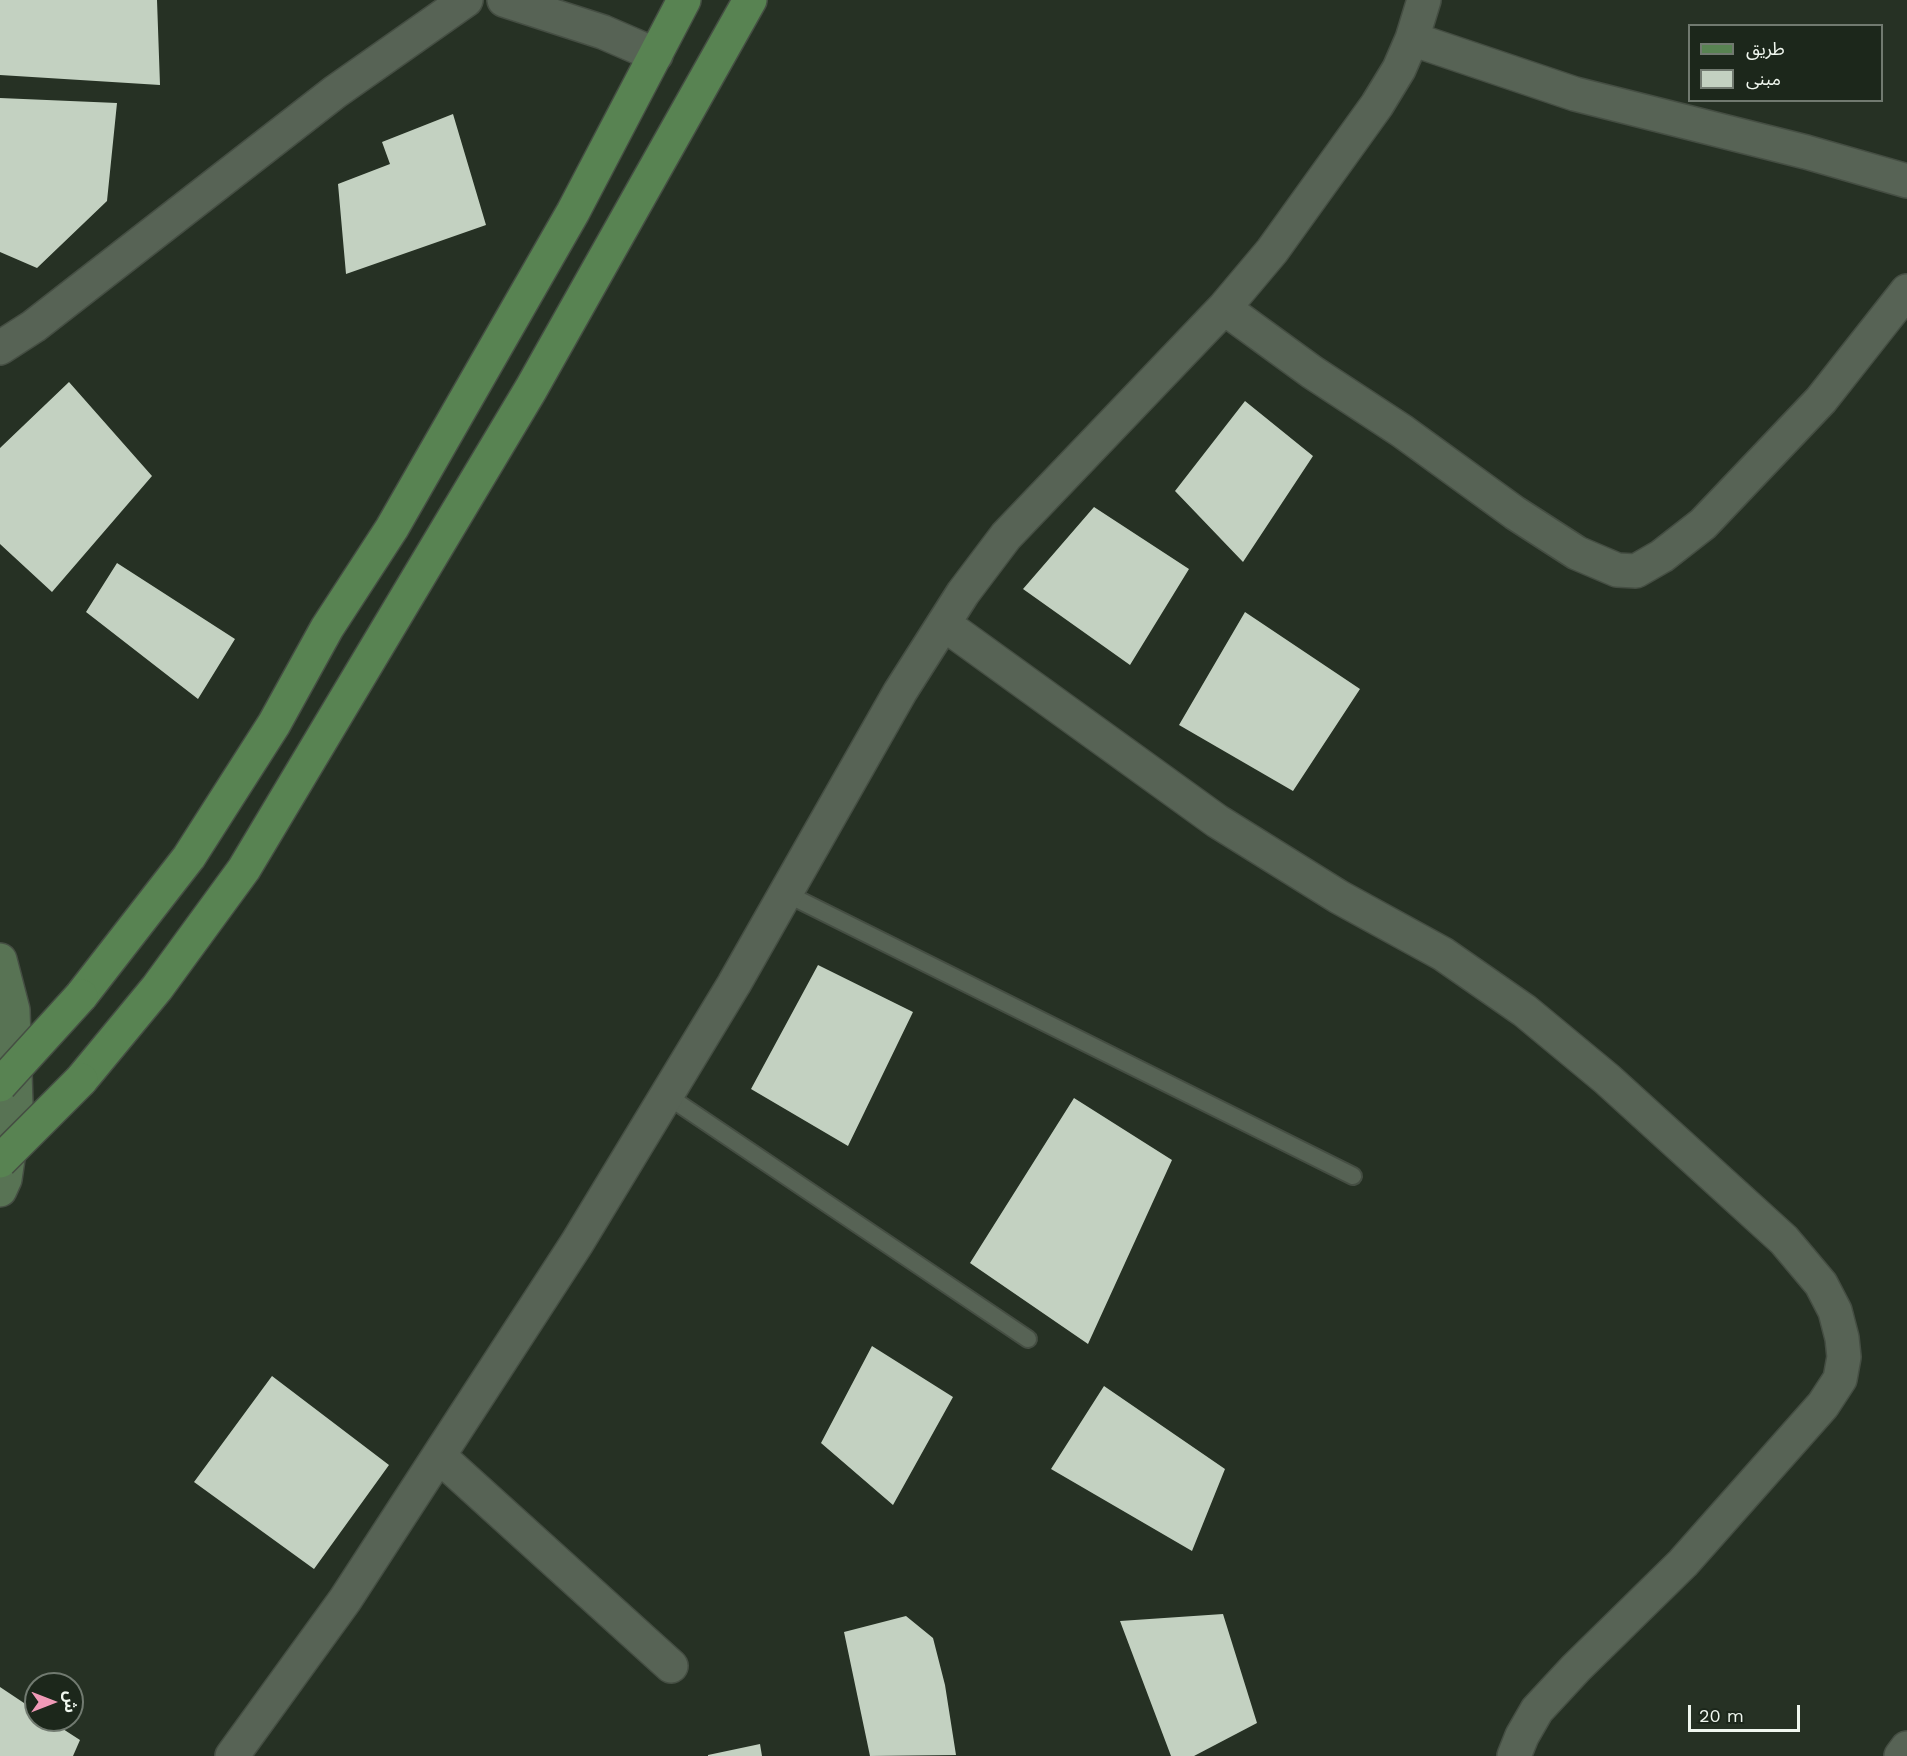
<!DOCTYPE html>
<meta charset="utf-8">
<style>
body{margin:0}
#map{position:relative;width:1907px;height:1756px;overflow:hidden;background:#263124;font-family:"Work Sans","Noto Sans Arabic",sans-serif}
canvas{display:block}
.legend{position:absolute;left:1688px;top:24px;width:195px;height:78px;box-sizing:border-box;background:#1c271b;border:2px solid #717a70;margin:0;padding:8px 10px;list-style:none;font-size:18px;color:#f0f7ef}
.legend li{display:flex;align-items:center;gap:12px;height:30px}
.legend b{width:30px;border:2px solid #717a70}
.north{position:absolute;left:24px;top:1672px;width:60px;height:60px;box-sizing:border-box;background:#1c271b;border:2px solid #717a70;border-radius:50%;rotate:90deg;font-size:16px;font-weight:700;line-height:24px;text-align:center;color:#f0f7ef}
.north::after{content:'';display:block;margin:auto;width:21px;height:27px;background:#f09ab7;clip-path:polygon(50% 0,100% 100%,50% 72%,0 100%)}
.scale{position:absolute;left:1688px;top:1705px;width:112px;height:27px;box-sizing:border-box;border:3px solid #f0f7ef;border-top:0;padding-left:8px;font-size:18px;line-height:21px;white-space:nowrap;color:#f0f7ef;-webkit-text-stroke:4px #1c271b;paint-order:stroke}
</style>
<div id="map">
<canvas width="1907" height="1756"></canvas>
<ul class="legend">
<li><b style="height:8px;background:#588352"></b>طريق</li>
<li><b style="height:16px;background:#c3d1c1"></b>مبنى</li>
</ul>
<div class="north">ش</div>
<div class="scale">20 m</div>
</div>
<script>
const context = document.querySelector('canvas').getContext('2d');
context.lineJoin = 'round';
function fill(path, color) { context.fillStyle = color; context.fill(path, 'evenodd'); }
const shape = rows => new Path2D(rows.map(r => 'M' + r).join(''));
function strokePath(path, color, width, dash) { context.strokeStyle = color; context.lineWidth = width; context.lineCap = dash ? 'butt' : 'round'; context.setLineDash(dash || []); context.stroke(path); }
const building = shape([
 [0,0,157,0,160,85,0,75],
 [0,98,117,103,107,201,37,268,0,252],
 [453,114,486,225,346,274,338,184,390,164,382,142],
 [69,382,152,476,52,592,0,544,0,448],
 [1245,401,1313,456,1243,562,1175,491],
 [1094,507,1189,569,1130,665,1023,589],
 [117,563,235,639,198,699,86,612],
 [1245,612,1360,689,1293,791,1179,725],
 [818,965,913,1012,848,1146,751,1089],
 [1074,1098,1172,1160,1088,1344,970,1263],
 [872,1346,953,1397,893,1505,821,1443],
 [272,1376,389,1465,314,1569,194,1482],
 [1104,1386,1225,1469,1192,1551,1051,1469],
 [1223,1614,1257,1723,1194,1756,1171,1756,1120,1621],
 [906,1616,933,1638,945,1685,956,1755,870,1756,844,1632],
 [0,1687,36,1711,36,1720,49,1720,80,1740,73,1756,0,1756],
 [760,1744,762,1756,708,1756,708,1755]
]);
const lane = shape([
 [785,893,1353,1176],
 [666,1095,1028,1339]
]);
const street = shape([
 [504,0,603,32,656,55],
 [1412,39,1575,94,1806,152,1907,181],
 [1224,308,1312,372,1402,431,1515,513,1577,553,1617,570,1636,571,1662,556,1703,524,1821,400,1907,291],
 [0,348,34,326,335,92,466,0],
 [944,624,1217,821,1339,897,1443,954,1525,1011,1607,1079,1784,1240,1821,1284,1835,1311,1842,1338,1844,1357,1840,1379,1823,1405,1683,1563,1576,1668,1537,1710,1522,1736,1514,1756],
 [439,1456,671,1666],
 [232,1756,345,1600,577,1243,734,984,900,692,963,593,1006,536,1224,308,1272,251,1377,105,1399,69,1412,39,1424,0],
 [1901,1756,1907,1748]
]);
const secondary = shape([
 [0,960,13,1010,16,1104,5,1179,0,1190]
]);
const primary = shape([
 [81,996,189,857,274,724,327,628,392,528,573,212,684,0],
 [81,1080,157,988,244,869,531,389,750,0]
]);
const primaryBridge = shape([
 [0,1085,81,996],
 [0,1161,81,1080]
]);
fill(building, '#c3d1c1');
strokePath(lane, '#454e43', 20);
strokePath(street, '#454e43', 36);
strokePath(secondary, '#454e43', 36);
strokePath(primary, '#454e43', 36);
strokePath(lane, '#576355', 16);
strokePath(street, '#576355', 33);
strokePath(secondary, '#587354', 33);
strokePath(primary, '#588352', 33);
strokePath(primaryBridge, '#454e43', 36, []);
strokePath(primaryBridge, '#588352', 33);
</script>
